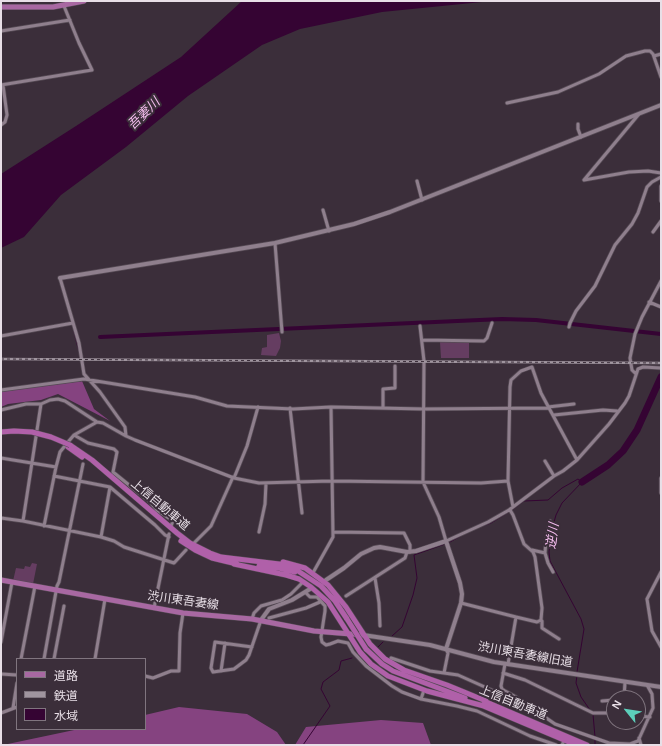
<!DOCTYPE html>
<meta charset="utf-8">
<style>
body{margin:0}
#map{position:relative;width:662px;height:746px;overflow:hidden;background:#3b2e3a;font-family:Helvetica,"Noto Sans JP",sans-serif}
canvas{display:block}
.frame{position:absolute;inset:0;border:2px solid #e8dfe7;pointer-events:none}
.legend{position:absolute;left:16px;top:658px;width:130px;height:72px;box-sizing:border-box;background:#3b2e3a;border:1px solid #80757f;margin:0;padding:5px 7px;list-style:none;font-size:12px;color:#e8dfe7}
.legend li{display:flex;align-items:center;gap:8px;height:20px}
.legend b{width:20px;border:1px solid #80757f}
.north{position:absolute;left:606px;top:690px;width:40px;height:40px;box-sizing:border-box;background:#3b2e3a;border:1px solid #80757f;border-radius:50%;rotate:300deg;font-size:11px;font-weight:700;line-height:16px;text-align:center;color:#e8dfe7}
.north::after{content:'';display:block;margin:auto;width:14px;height:18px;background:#5cceba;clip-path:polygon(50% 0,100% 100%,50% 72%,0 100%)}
</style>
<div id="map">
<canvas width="662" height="746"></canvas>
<div class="frame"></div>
<ul class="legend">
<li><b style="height:5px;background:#a868a2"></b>道路</li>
<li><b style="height:5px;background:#a0959f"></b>鉄道</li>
<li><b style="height:11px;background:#350433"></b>水域</li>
</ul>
<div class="north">N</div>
</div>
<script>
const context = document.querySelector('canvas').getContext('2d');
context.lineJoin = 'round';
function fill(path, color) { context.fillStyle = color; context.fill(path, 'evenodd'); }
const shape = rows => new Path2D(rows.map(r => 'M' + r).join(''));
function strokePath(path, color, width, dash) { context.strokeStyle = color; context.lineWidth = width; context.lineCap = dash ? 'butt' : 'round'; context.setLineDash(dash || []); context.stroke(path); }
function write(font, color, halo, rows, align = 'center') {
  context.font = font + ' Helvetica,"Noto Sans JP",sans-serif'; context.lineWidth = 4; context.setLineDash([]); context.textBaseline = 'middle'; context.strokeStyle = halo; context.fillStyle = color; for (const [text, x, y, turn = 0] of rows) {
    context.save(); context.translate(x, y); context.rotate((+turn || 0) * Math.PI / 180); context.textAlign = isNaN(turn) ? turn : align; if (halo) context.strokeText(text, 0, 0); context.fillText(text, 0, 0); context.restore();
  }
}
const green = shape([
 [279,333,281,341,280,348,276,356,261,355,262,348,267,347,267,335],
 [440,342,469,342,469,358,441,358],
 [32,563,37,564,33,584,13,581,16,568,24,569,25,566,30,567]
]);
const forest = shape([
 [82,381,94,409,110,421,58,394,41,400,8,404,1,407,1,391],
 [179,707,247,714,277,732,286,745,3,745,79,729,145,729,145,715],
 [381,720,423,723,431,745,295,745,306,727]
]);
const water = shape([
 [242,1,492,1,382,12,300,29,262,45,188,96,126,147,61,195,24,237,1,248,1,174,76,126,181,57]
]);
const stream = shape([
 [74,332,79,352],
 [512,510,524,501,548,500,562,488,578,479,582,482,562,503,556,515,552,529,549,552,550,561,581,619,584,629,577,672],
 [480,527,491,523,509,512],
 [448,543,461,536],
 [392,636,402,627,413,595,417,578,414,555,445,544],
 [378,647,383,642],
 [577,675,576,683,581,697,590,710],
 [593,714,595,737],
 [595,740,595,745],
 [303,745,330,706,321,689,323,682,339,670,341,661,352,658]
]);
const canal = shape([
 [100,337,502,319,536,320,661,334]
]);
const river = shape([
 [582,482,608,465,623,451,637,430,661,377]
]);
const minor = shape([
 [1,31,70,20],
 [654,56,661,54],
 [1,85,92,70,79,43,64,6],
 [507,103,558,92,599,74,626,56,645,51,650,51,653,54,661,77],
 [639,114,584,180,629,172,648,171,661,173],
 [578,124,578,129,581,137],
 [1,125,5,122,7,115,3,85],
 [417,181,422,200],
 [661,186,661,201],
 [323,210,329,231],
 [653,232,661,221],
 [275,243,282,332],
 [60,278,79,343,84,374,100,392,125,427,126,436,135,440,234,478,259,483,331,481,481,483,508,481],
 [649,302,661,307],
 [420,326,424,361,423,482,439,517,446,541,488,522,509,510,554,476,563,471,577,460,609,424,625,403,629,396,638,369,643,367,661,368],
 [569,327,570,323,576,311,595,286,615,245,632,224,638,213,647,187,652,182,661,177],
 [1,336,73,323],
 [422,340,484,341,487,338,492,323],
 [636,374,632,370,630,358,635,334,642,317,661,281],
 [1,390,84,379,195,397,227,406,293,409,331,407,424,409,549,408],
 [548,407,574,404],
 [290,408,302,513],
 [383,408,383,389,395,388,395,366],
 [1,410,26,404,41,404,50,400,58,399,65,401,97,422],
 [554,415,603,410,617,411],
 [74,435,88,443,114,449,117,452,113,472,150,502,157,510,173,521,171,526],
 [1,458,56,467],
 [545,461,554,476],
 [54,476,110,487],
 [234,478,247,446,258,407],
 [661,478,661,493],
 [513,507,508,481,510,387,511,380,521,371,532,367,541,393,549,408,577,460],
 [510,510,513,515,524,544,533,552,535,557,542,608,541,620,537,622,516,617],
 [1,518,23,521,101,537,114,541,124,547,174,563,186,550],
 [23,521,41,404],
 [550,521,546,540,545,553,548,563,553,572],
 [44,526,56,467,60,452,68,442,74,435,97,422,103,423,126,436],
 [259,532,265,504,266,483],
 [333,532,404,533,410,545,410,552],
 [101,537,110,487,155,525,165,535,169,537],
 [193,544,211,526,233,477],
 [532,550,545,553],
 [314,571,333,537,331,407],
 [661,572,647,599,652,631,661,647],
 [375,578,379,603,380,626],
 [305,592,310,597,317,597,325,606,325,611,321,637,322,642,326,645,330,644,338,641,348,643,353,652,366,666,392,686,402,692,421,699,457,706,477,711,530,736,556,745],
 [346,596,405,558,407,552],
 [461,603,516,617,508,664],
 [154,608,169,534],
 [269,618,306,608,320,602],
 [252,619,254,613,261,606,282,600,291,594,302,583],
 [541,620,542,621,542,628,559,639],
 [1,642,12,582],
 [252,647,215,642,211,668,213,672,234,669,246,660,249,655,261,620],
 [391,658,430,671,458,675,496,692,503,690],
 [21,659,35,586],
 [44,659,57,586,59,582,83,464],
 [54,659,64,606],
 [95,659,105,599],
 [505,664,501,686,502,689,505,691,516,697,555,724,609,743,630,744,638,741,653,708,652,694,647,685],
 [221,671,225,643],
 [444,673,448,653,446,649],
 [503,673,525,680,593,713,614,713],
 [1,674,17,675],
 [145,676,153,678,171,671,179,671,180,633,183,613],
 [624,698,625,682],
 [421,699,423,693],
 [602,701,614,700],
 [13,708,17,683],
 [517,708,521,700],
 [1,713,17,707],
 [638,716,650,717],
 [639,738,641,745],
 [562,745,563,743]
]);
const tertiary = shape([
 [60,278,275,243,354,224,390,212,661,105],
 [326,580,344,568,361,554,374,548,380,547,407,552,416,551,446,541,460,583,462,594,461,603,446,649],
 [261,620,269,609,292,600,310,589],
 [363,635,430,645,494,662,661,687]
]);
const primary = shape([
 [1,7,53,7,84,1],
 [1,580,183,613,252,619,314,631,363,635]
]);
const trunk = shape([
 [70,445,92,460,177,533,190,543,210,553,221,557,279,564,295,569,321,586,335,601,347,619],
 [68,447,82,457],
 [181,541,195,550,212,558,237,564],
 [283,562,305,568,328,585,346,607,370,644,385,659,404,670,447,685,486,701],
 [234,564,286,575,299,579,311,587,328,602,360,652,371,664,388,676,427,691,484,706],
 [259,566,279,568,295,572],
 [366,649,382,664,393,671,465,698],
 [484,701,587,745],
 [481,705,576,745]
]);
const rail = shape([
 [1,359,661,363]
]);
const trunkBridge = shape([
 [1,432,14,431,32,432,51,437,70,445],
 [347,619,366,649]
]);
const streetNames = [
 ["上信自動車道",160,505,40],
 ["渋川東吾妻線",183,601,8],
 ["渋川東吾妻線旧道",525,655,10],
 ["上信自動車道",513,703,22]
];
const waterNames = [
 ["吾妻川",144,114,-45],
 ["逆川",553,536,-82]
];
fill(green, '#653d61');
fill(forest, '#854380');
fill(water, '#350433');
strokePath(stream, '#350433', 1);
strokePath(canal, '#350433', 4);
strokePath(river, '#350433', 7);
strokePath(minor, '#554a54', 4.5);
strokePath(tertiary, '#554a54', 5.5);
strokePath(primary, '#554a54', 6);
strokePath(trunk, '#554a54', 6);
strokePath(minor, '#8f7f8d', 3);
strokePath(tertiary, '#8f7f8d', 4);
strokePath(primary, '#a868a2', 5);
strokePath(trunk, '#b060a9', 5);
strokePath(rail, '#a0959f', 2.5);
strokePath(rail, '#3b2e3a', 1, [3]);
strokePath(trunkBridge, '#554a54', 6, []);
strokePath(trunkBridge, '#b060a9', 5);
write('12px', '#e8dfe7', '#3b2e3a', streetNames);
write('italic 13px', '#f5bdef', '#3b2e3a', waterNames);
</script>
